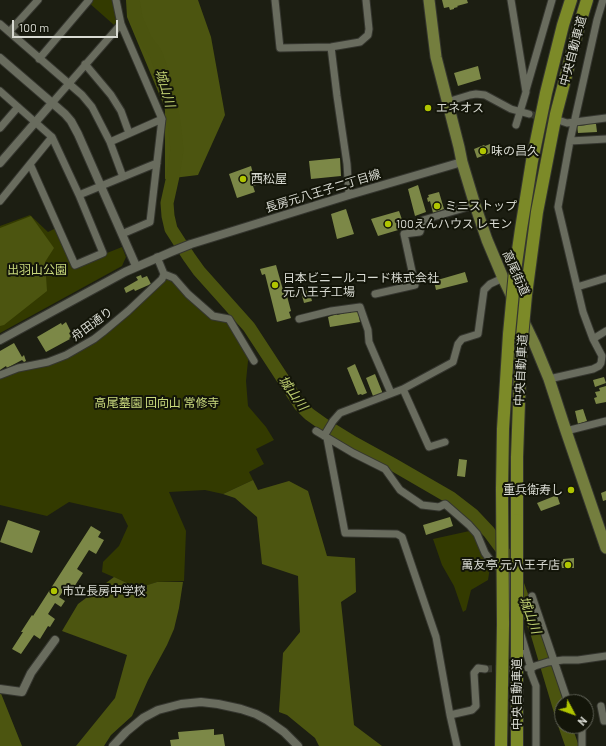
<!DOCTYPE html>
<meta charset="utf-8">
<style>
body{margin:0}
#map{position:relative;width:606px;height:746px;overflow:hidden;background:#1c1e12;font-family:Barlow,sans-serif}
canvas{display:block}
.north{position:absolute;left:554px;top:694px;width:40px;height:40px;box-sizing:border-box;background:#131509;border:1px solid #626459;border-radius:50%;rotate:131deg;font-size:11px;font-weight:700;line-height:16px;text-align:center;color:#d8dad2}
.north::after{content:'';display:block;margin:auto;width:14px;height:18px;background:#b0c501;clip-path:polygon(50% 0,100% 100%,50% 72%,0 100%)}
.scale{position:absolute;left:12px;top:20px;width:106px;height:18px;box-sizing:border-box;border:2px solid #d8dad2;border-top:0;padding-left:5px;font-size:12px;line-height:14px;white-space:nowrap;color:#d8dad2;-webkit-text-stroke:3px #131509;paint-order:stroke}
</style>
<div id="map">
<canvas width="606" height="746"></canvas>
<div class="north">N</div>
<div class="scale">100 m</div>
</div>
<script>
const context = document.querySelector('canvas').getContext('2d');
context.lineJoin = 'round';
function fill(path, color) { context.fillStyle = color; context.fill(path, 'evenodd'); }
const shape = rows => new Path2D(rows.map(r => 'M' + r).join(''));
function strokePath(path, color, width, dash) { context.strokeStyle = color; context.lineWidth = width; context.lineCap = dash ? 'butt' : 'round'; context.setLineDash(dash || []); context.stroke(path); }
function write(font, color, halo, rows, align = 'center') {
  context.font = font + ' Barlow,"Noto Sans JP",sans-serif'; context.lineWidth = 4; context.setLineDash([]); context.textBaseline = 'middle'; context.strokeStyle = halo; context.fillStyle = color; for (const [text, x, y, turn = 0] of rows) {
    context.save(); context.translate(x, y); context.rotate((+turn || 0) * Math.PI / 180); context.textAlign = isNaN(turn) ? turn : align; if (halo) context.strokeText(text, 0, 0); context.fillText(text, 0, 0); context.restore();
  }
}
const green = shape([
 [89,0,116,0,120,18,114,25,88,2],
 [30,215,48,232,58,227,75,265,103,253,107,253,122,247,126,257,122,266,0,333,0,226],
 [168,276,189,298,229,322,249,351,246,381,248,406,266,427,274,440,256,449,264,464,249,472,253,480,223,494,205,490,169,492,186,531,184,581,157,582,139,588,102,572,103,562,119,546,128,526,122,514,69,502,47,516,0,505,0,375,48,362,94,339],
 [474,530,491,561,488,580,471,590,466,610,463,612,454,586,442,565,433,539]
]);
const forest = shape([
 [126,0,198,0,211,37,225,115,198,175,165,179,165,108,127,17],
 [31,216,54,248,45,262,47,291,4,325,0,326,0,228],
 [253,480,258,490,289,481,308,491,327,556,355,558,356,592,341,602,354,725,382,746,319,746,315,738,287,715,279,712,283,653,300,632,298,576,262,564,257,517,235,498,223,494],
 [114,577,138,588,157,582,183,582,179,608,174,629,167,645,148,680,132,716,111,735,104,746,76,746,115,698,127,655,62,631,78,604],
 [0,691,22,746,0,746]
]);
const river = shape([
 [133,0,136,18,145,39,156,54,167,88,174,122,177,150,173,176,167,203,168,216,171,229,189,257,199,271,249,327,300,405,309,414,323,424,354,443,394,465,451,498,473,515,489,532,506,555,512,569,524,602,536,630,562,717],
 [565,726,572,746]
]);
const building = shape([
 [442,0,467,0,468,3,457,6,458,7,454,8,454,9,450,10,449,7,444,8],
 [478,66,481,79,458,86,454,73],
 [586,123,596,124,597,132,578,133,577,126,586,125],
 [490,144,493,152,477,158,474,149,484,145,485,146],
 [340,158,341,176,311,179,309,161],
 [251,166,256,185,253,186,255,192,237,198,229,174],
 [418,185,426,212,415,216,408,189],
 [439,192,444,209,433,213,430,201,428,202,427,198,429,197,428,195],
 [346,209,354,234,337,239,331,214],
 [399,211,405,228,378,236,371,219],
 [276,265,285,297,287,296,291,311,289,312,291,318,277,322,265,274,262,275,260,269],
 [465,272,468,282,436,290,434,281],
 [141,275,142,278,147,276,151,284,135,291,134,289,126,293,124,288,138,280,136,277],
 [309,290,312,301,304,303,301,292],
 [350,311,358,311,360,322,330,327,328,317,337,314,337,315,348,312,348,313,351,313],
 [66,322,71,332,69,333,71,337,69,338,70,339,46,352,37,337,61,323,62,325],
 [14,343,22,357,24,355,26,361,24,362,22,360,7,368,6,366,0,370,0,351],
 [355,364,367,393,362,395,361,394,358,395,347,368],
 [375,374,383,394,378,396,377,395,373,396,366,378],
 [604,377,606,383,595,387,593,380],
 [606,386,606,402,596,404,594,398,597,397,595,392,600,391,599,388],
 [583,409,587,421,578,424,575,411],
 [459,459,467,460,465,477,457,476],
 [606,491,606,500,603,501,601,493],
 [557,495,560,504,541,511,537,503],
 [450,517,453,526,426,535,423,525],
 [8,520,40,531,32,553,0,542],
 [91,526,101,532,98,537,104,540,96,554,89,550,77,569,83,573,74,587,68,584,59,597,65,601,61,607,55,603,48,614,55,619,50,627,48,626,40,639,34,635,21,654,12,649,23,632,21,632,32,615,33,616],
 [574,558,574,568,562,568,561,562,563,561,563,559],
 [214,729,214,735,223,734,225,746,171,746,170,740,179,739,178,732]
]);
const minorTunnel = shape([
 [529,114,558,121],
 [485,669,528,668]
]);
const minor = shape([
 [116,0,121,24,162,119,150,222,122,234],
 [275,0,280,48,331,47,360,42,368,35,369,29,366,0],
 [511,0,526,92,516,125],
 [0,24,82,95,92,107,110,142,123,177],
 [9,32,38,0],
 [331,47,337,96,347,164,349,195],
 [39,59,89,0],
 [85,64,111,95,121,111,129,133],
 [526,90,552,0],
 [0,91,52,137,30,164,75,265,103,253,79,195,52,137],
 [447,102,470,95,476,94,485,95,511,109,529,114],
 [52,103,121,24],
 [561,121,567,123,606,118],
 [0,128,18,107],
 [570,141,606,139],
 [110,142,162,119],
 [79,195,157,163],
 [0,201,30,164],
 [164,274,174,278,188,294,213,316,229,319,254,361],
 [577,287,606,278],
 [375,294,415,285,404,234,420,232,423,220,475,205],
 [299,319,331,311,360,307,368,330,369,342,391,393],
 [593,339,606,331],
 [0,375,18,368,48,362,66,355,94,339,103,332,128,311,162,279,164,274,157,257],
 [549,379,593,369,599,366,601,363,602,356,593,339,583,312,558,207,570,141,597,20,603,0],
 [403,389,429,447,445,442],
 [316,431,353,453,385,469,400,490,422,505,439,507,445,504,469,525,477,534,485,553,491,561,506,573,509,582,511,604,514,614],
 [566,431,606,421],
 [324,436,333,421,340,413,403,389,453,362,458,344,462,339,478,334,484,290,490,284,503,278],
 [327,438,345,533,397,534,402,537,436,637,450,715,457,746],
 [532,596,568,702],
 [520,631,531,668,528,668],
 [601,706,604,721,606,721],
 [450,715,472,710,476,706,474,673,478,668,485,669],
 [579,726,582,729,582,746],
 [536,746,536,686,531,673,531,668,535,666,548,662,563,660,578,660,606,656]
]);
const tertiary = shape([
 [0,58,65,114,71,121,78,134,136,266],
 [0,163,52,103],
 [0,340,125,272,171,252,191,244,349,195,462,162],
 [0,689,22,692,31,673,55,640],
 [113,746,126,732,143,718,158,710,181,704,201,702,218,704,241,709,256,714,267,720,284,732,298,746]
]);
const primary = shape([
 [429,0,436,57,459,147,462,162,475,205,487,240,503,278,535,345,549,379,566,431,606,548]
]);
const motorway = shape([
 [515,271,521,229,532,161,546,93,563,25,571,0],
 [526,295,537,212,556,114,579,26,587,0],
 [502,489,503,429,509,334],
 [517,520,517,457,521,348],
 [501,746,503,624],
 [517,746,517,650]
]);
const motorwayBridge = shape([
 [509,334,515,271],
 [521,348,526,295],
 [502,489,503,624],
 [517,650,517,520]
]);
const markers = [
 [428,108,4,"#b0c501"],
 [483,151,4,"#b0c501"],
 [243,179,4,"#b0c501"],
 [437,206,4,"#b0c501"],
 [388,224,4,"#b0c501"],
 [275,285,4,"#b0c501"],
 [571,490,4,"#b0c501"],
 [568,565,4,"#b0c501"],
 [54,591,4,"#b0c501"]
];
const streetNames = [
 ["中央自動車道",573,51,-75],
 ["長房元八王子二丁目線",323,191,-17],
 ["高尾街道",516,273,66],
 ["舟田通り",92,324,-36],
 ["中央自動車道",521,370,-87],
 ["中央自動車道",517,694,-90]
];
const poiNames = [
 ["エネオス",436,108],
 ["味の昌久",491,151],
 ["西松屋",251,179],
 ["ミニストップ",445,206],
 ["100えんハウス レモン",396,224],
 ["日本ビニールコード株式会社",283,278],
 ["元八王子工場",283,292],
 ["重兵衛寿し",563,490,"right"],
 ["萬友亭 元八王子店",560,565,"right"],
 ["市立長房中学校",62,591]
];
const parkNames = [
 ["出羽山公園",37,270],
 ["高尾墓園 回向山 常修寺",157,403]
];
const waterNames = [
 ["城山川",165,88,74],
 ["城山川",293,393,54],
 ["城山川",530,615,70]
];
fill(green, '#333a00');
fill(forest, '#4c5510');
strokePath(river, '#4b540f', 13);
fill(building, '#7c8847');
strokePath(minorTunnel, '#383a2f', 7, [7, 3.5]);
strokePath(minor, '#35362f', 9);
strokePath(tertiary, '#35362f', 10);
strokePath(primary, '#35362f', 13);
strokePath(motorway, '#35362f', 14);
strokePath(minor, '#696c5e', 7);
strokePath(tertiary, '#696c5e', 8);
strokePath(primary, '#747e3e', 11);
strokePath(motorway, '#7c8a28', 12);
strokePath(motorwayBridge, '#35362f', 14, []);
strokePath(motorwayBridge, '#7c8a28', 12);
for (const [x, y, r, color] of markers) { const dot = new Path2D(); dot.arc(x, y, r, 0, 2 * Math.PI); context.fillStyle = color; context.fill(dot); strokePath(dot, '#131509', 1.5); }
write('12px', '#d8dad2', '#131509', streetNames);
write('12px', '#d8dad2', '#131509', poiNames, 'left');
write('12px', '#cada7d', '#131509', parkNames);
write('italic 13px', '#bccc6f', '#131509', waterNames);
</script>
